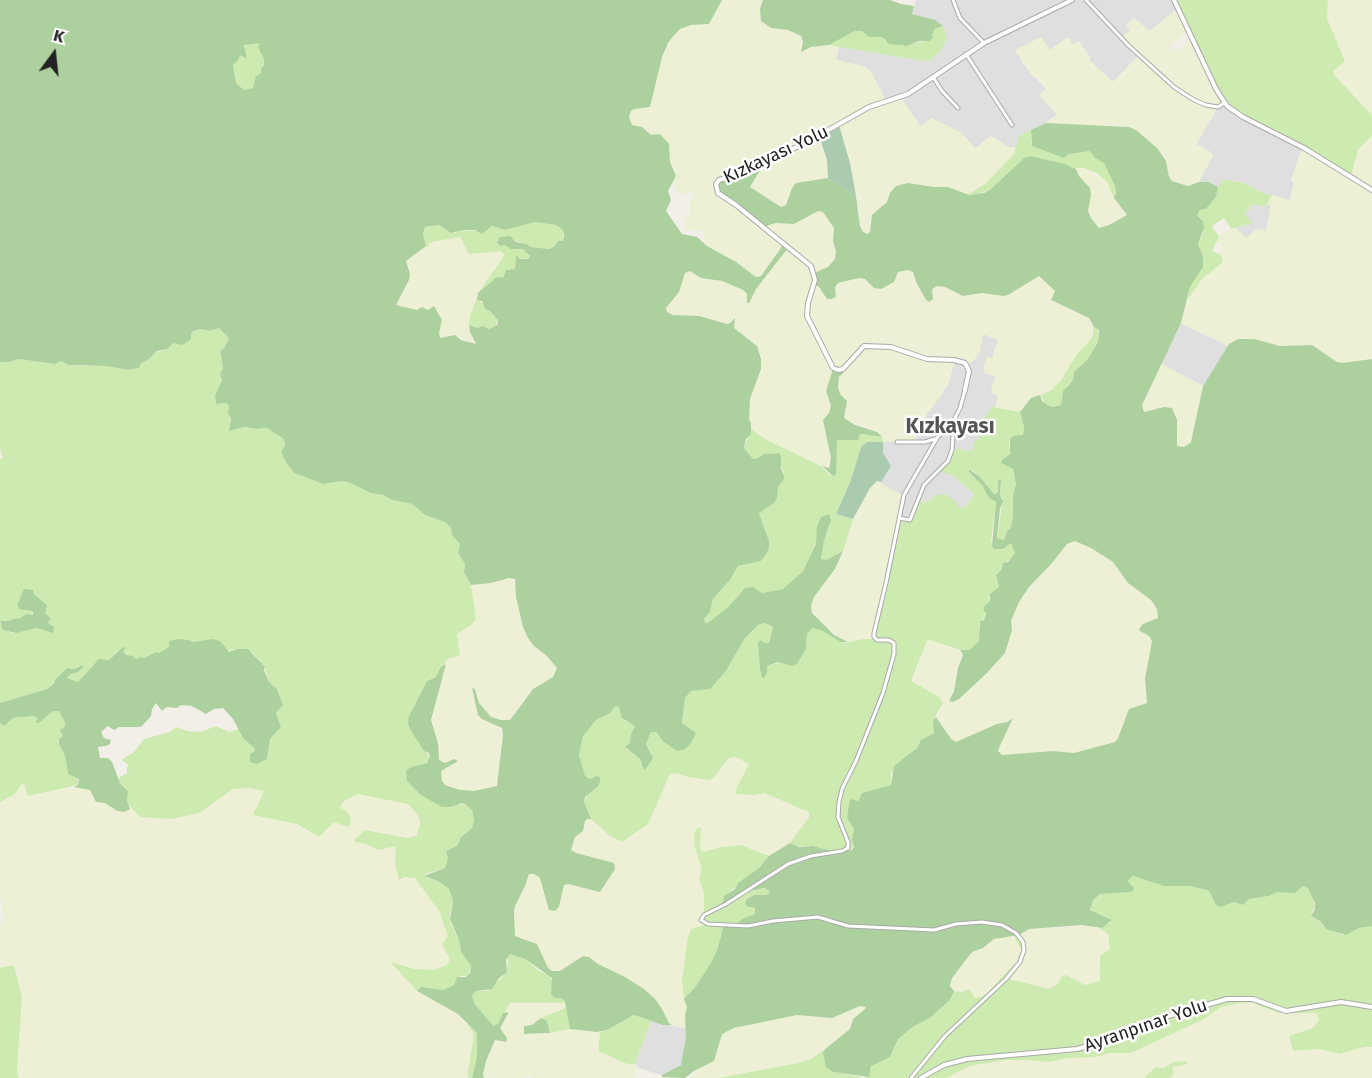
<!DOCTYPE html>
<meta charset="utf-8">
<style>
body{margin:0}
#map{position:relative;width:1372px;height:1078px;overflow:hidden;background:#f2efe9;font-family:"Fira Sans",sans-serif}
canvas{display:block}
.north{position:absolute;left:24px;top:24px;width:60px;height:60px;-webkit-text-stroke:4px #fff;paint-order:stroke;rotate:15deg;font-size:16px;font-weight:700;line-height:24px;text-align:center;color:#222}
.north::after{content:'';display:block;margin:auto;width:21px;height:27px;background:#222;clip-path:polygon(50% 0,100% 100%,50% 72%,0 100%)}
</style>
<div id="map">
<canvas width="1372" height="1078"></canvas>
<div class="north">K</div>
</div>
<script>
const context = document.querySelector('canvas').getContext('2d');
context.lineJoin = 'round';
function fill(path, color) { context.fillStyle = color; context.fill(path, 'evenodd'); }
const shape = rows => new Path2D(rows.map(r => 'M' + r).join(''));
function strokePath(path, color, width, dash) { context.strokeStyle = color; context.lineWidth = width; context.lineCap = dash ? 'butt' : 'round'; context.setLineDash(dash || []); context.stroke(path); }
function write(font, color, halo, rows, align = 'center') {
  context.font = font + ' "Fira Sans",sans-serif'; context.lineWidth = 5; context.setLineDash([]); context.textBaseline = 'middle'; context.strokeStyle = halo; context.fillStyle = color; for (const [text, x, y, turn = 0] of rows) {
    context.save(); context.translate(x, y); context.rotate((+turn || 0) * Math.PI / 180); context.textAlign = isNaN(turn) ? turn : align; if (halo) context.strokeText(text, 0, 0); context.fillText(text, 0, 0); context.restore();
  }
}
const residential = shape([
 [916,0,1174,0,1178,8,1150,31,1127,26,1130,29,1139,55,1113,82,1090,61,1079,41,1074,45,1050,50,1016,50,1022,62,1046,89,1039,95,1057,114,1046,123,1019,136,1017,148,1008,147,991,136,976,149,960,132,920,126,901,97,886,101,871,72,865,67,836,60,839,46,923,61,931,60,942,49,946,42,943,26,940,23,912,14],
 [1224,103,1302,147,1291,181,1295,182,1290,200,1265,194,1241,182,1223,179,1218,187,1209,182,1199,182,1212,153,1196,144,1218,107],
 [1267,203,1271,206,1266,231,1261,230,1246,239,1236,228,1252,223,1244,215,1252,204,1265,207],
 [1181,323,1228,346,1203,386,1161,364],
 [982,333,998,340,992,359,985,373,996,377,998,395,995,408,978,427,984,432,973,444,973,450,964,451,950,457,940,471,953,476,974,494,966,507,958,508,957,504,935,495,910,520,899,518,881,482,890,466,883,453,883,442,915,442,916,429,948,385,955,360],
 [651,1021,683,1028,687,1026,684,1056,681,1065,662,1075,638,1068,635,1064]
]);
const farmland = shape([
 [722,0,763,0,760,9,779,30,788,30,802,39,801,51,817,46,839,46,836,60,865,67,871,72,886,100,901,97,920,126,932,118,960,132,975,149,991,136,1008,147,1017,148,1011,158,986,183,971,193,964,194,954,189,915,184,890,193,887,202,870,221,870,231,868,234,863,232,860,226,858,202,844,141,819,136,827,160,828,178,792,188,788,202,783,207,750,188,763,166,743,173,770,224,794,224,819,211,823,212,832,224,835,236,833,244,836,251,835,259,828,267,822,270,817,284,824,295,835,289,838,283,859,278,879,289,898,272,908,270,913,272,916,282,921,289,933,297,932,289,937,286,945,287,963,296,982,293,1003,296,1008,295,1037,276,1041,278,1055,291,1053,302,1089,318,1094,327,1089,342,1077,354,1065,374,1054,388,1031,398,1020,412,995,408,998,396,993,394,991,388,996,377,985,373,983,368,987,357,992,358,998,340,983,334,980,352,975,359,967,365,955,361,947,385,941,392,943,393,916,429,915,442,883,442,877,432,846,420,843,416,846,399,840,394,838,387,841,374,831,380,826,391,831,405,829,413,823,420,830,450,831,458,829,469,765,439,751,429,751,423,749,419,750,400,761,369,761,359,754,343,734,328,736,320,733,319,727,324,699,316,678,316,667,312,666,308,679,292,685,273,690,271,701,278,722,281,743,290,747,294,747,303,749,303,756,289,788,248,783,245,761,276,756,277,736,262,707,246,704,243,704,233,700,230,685,231,684,223,690,213,690,203,695,191,684,195,676,192,673,184,676,172,670,162,669,144,659,134,651,135,646,129,632,125,629,117,631,111,635,109,650,106,662,57,668,43,674,35,680,29,691,25,709,24],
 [1328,0,1372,0,1372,115,1334,75,1327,19],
 [1178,8,1188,30,1170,46,1175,52,1192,38,1224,103,1218,107,1196,144,1212,153,1213,156,1199,182,1188,186,1172,181,1169,177,1163,154,1136,130,1121,125,1063,126,1046,123,1057,114,1039,95,1046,89,1039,78,1033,77,1015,50,1041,37,1050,50,1068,37,1073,45,1079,41,1090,57,1090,61,1113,82,1139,55,1121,38,1130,30,1126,25,1134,18,1150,31],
 [1372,135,1372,359,1342,363,1337,362,1311,345,1280,346,1247,338,1238,339,1228,346,1181,323,1188,299,1195,286,1207,274,1223,261,1221,255,1218,254,1222,245,1216,242,1219,236,1225,231,1236,228,1246,238,1258,228,1266,231,1271,206,1267,203,1272,195,1290,200,1294,183,1291,181,1302,147,1351,176,1358,150],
 [1080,167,1103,178,1110,187,1116,201,1127,215,1102,228,1097,226,1088,211,1089,201,1086,182,1079,176,1075,168],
 [461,237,464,242,484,253,497,250,501,250,504,255,499,265,481,287,470,316,470,332,476,342,473,344,455,335,440,338,439,332,442,320,433,307,428,310,422,307,416,310,400,307,396,303,406,289,409,280,410,274,406,261,432,242],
 [1161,364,1203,386,1191,442,1184,447,1177,446,1178,437,1153,409,1144,412,1142,409,1142,405],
 [877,481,903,496,875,639,863,639,848,642,842,640,814,617,811,606,814,597,835,569,849,535,853,519,870,488],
 [1072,541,1081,542,1113,562,1122,576,1151,600,1157,609,1158,618,1140,631,1149,636,1152,641,1145,679,1147,703,1129,709,1118,738,1115,742,1074,753,1053,751,1005,755,1000,754,999,748,1013,718,959,741,953,741,937,719,943,705,942,700,928,690,912,682,927,641,930,640,963,652,956,673,955,685,949,698,959,699,987,673,1005,653,1012,628,1011,621,1019,602,1058,554,1067,544],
 [509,578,515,580,516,597,523,627,528,638,555,664,556,672,549,681,533,689,518,707,510,720,501,720,491,717,479,703,475,689,472,692,491,723,502,728,499,779,495,786,474,791,459,790,445,785,442,781,440,771,453,765,454,759,445,763,439,761,436,736,431,720,446,664,448,659,460,654,457,634,476,619,471,585,491,583],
 [732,756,749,764,738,795,754,795,764,793,805,810,810,814,790,843,769,856,741,845,733,845,703,852,700,848,699,827,698,857,702,869,699,878,703,888,704,915,708,924,705,926,684,999,687,1007,686,1027,683,1028,669,1023,662,1009,651,995,598,964,594,960,583,956,566,968,560,971,552,970,545,965,537,944,515,936,515,906,525,886,529,874,534,874,540,878,549,910,559,907,563,886,565,884,598,892,606,885,615,864,576,853,571,850,575,837,583,831,587,819,591,819,615,839,628,839,648,824,670,774,676,773,689,777,709,780,715,776],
 [22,784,24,784,28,796,54,789,82,787,91,790,94,799,98,803,105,803,117,811,124,812,131,807,140,817,172,819,186,815,197,814,233,789,249,788,264,791,253,815,297,824,308,832,326,831,334,822,348,827,339,808,343,803,358,794,409,804,417,814,420,822,417,834,408,838,369,830,363,843,372,848,396,846,395,865,400,880,405,877,415,878,439,911,448,936,442,945,450,959,447,965,434,970,423,970,392,964,417,991,458,1014,473,1030,474,1034,467,1078,19,1078,17,1069,22,997,16,966,0,968,0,923,4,923,4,921,0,898,0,802,15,794],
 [1090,925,1108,934,1110,950,1099,961,1102,975,1100,981,1085,985,1066,975,1058,984,1049,989,1010,979,1024,957,1026,951,1024,941,1020,934,1025,930],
 [1007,936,1014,936,1019,943,1020,955,1012,968,988,992,981,997,975,998,972,993,966,990,958,992,951,988,952,978,972,952,983,948,994,939],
 [510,1003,565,1003,567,1007,554,1011,532,1025,524,1026,528,1034,545,1035,570,1029,600,1032,598,1051,627,1064,635,1064,638,1068,634,1078,533,1078,529,1075,523,1078,484,1078,483,1075,486,1061,493,1043,497,1039,504,1042,507,1038,500,1028,507,1016,508,1012,505,1012],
 [1240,1003,1317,1013,1319,1020,1313,1028,1289,1036,1293,1051,1319,1049,1339,1054,1364,1047,1372,1047,1372,1078,1169,1078,1175,1066,1188,1063,1161,1068,1144,1078,947,1078,969,1066,1006,1060,1028,1060,1048,1062,1069,1058,1095,1057,1109,1053,1131,1053,1204,1019,1221,1007],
 [860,1006,866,1007,865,1010,861,1012,851,1029,811,1059,799,1063,718,1078,691,1078,700,1068,714,1061,722,1034,729,1030,758,1022,797,1015,832,1018]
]);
const grass = shape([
 [1174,0,1328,0,1327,19,1345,61,1333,71,1334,75,1372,115,1372,135,1358,150,1351,176,1304,148,1243,117,1224,103],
 [943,26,947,38,942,49,931,60,923,61,829,45,855,31,862,31,870,37,882,37,885,41,901,46,925,41,935,29],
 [260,42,265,59,261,74,258,74,253,89,244,90,236,83,233,64,240,55,247,59,244,45],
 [1031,130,1031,143,1034,147,1066,157,1069,154,1091,151,1092,155,1104,163,1114,182,1116,193,1114,198,1107,182,1098,174,1084,168,1075,168,1066,164,1030,156,1024,158,991,189,975,195,964,194,971,193,986,183,1014,154,1019,136],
 [1223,179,1244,183,1265,194,1272,195,1265,207,1252,204,1245,215,1253,223,1231,229,1224,218,1212,226,1219,237,1212,251,1221,255,1223,262,1202,279,1188,299,1190,287,1203,267,1203,256,1198,244,1203,234,1202,219,1197,215,1198,213,1200,210,1206,209,1216,197,1218,187],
 [535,222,556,225,563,230,563,241,549,249,531,247,508,237,500,237,497,244,500,246,505,245,516,249,523,249,527,252,530,258,519,259,516,256,515,269,511,270,508,269,505,272,503,279,498,277,478,293,503,258,504,255,501,251,469,254,460,237,432,242,423,250,426,247,423,234,425,227,439,225,447,231,455,233,459,230,477,231,492,226,505,230],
 [477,298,498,319,495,326,489,329,482,326,478,328,469,325,470,316],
 [1094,327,1098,330,1098,342,1087,360,1074,372,1073,380,1068,384,1062,395,1061,405,1053,407,1045,403,1040,395,1051,390,1061,380,1077,354,1092,338],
 [219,328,229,338,224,348,220,350,223,368,220,374,222,380,215,396,216,404,225,403,230,405,231,418,229,422,235,430,245,427,257,429,267,428,271,430,284,439,285,446,281,451,285,461,294,473,323,484,342,481,350,483,371,493,383,495,392,500,412,504,425,515,445,522,451,528,452,535,460,544,458,553,465,564,464,572,471,585,476,619,471,625,457,634,460,655,448,659,436,677,427,681,409,716,420,744,430,757,429,761,423,765,451,807,457,804,466,805,472,810,474,821,472,828,461,837,457,846,446,851,448,858,445,868,425,874,425,877,440,882,449,889,453,901,450,914,451,924,459,940,461,952,471,966,468,976,460,976,454,985,443,990,421,987,417,991,390,962,415,969,434,970,447,965,450,959,442,944,448,936,439,911,415,878,405,877,399,880,395,865,396,846,378,850,363,843,355,842,354,840,365,830,408,838,417,835,420,822,417,814,408,804,358,794,343,802,340,808,347,811,350,816,351,824,348,827,334,822,319,837,297,824,253,815,264,791,249,788,233,789,199,813,172,819,140,817,129,805,127,800,128,791,119,781,120,777,127,773,127,767,129,765,121,760,134,752,144,739,170,732,176,727,187,731,200,732,216,726,229,732,238,729,254,748,255,751,250,754,250,762,257,763,267,759,270,739,281,727,276,713,283,705,277,689,269,682,265,667,252,652,237,649,227,651,221,643,213,640,193,642,186,640,175,640,169,641,169,647,159,653,156,652,144,658,136,659,119,650,109,660,92,666,80,682,75,683,67,678,71,674,78,672,83,668,78,666,74,669,67,668,47,689,0,703,0,624,3,625,3,630,14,633,50,625,48,623,51,618,45,613,47,605,32,592,22,596,18,602,24,609,33,612,32,615,26,614,20,618,13,619,9,622,0,621,0,460,3,456,1,455,0,445,0,362,9,362,18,359,55,364,61,361,77,366,105,366,129,370,137,369,141,363,148,360,157,352,168,349,173,343,191,335,193,331,201,329,209,331],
 [992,407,1020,412,1024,427,1022,436,1009,441,1010,454,1003,459,1013,470,1016,484,1013,518,1010,529,1007,531,1004,540,997,538,1003,499,1000,495,1001,483,998,480,998,490,995,495,979,476,972,470,969,469,969,472,982,485,989,498,996,502,991,542,1008,545,1011,543,1015,551,1014,556,1002,565,1001,570,996,575,999,587,989,597,990,601,985,609,985,617,979,623,980,639,976,646,970,650,960,650,930,640,927,641,911,681,938,696,943,703,934,719,934,733,921,740,917,748,891,773,891,785,862,793,859,801,855,801,850,809,847,818,854,829,853,849,847,852,836,852,813,846,794,846,790,843,809,817,809,812,764,793,754,795,736,794,736,789,749,764,735,757,729,758,715,776,709,780,689,777,675,773,670,774,648,824,622,842,609,835,591,819,584,802,596,776,590,779,584,776,583,768,579,761,580,746,583,736,593,722,609,714,616,706,621,708,625,721,635,725,630,743,626,749,640,759,643,768,645,770,652,755,646,744,651,732,656,732,673,747,696,733,682,723,685,698,691,691,711,688,726,671,745,638,752,628,758,625,764,623,773,627,769,643,758,643,762,678,767,673,767,666,781,662,792,666,799,661,806,649,807,634,812,628,823,631,845,643,863,639,874,639,899,518,909,521,918,497,925,504,936,495,944,494,956,501,959,508,966,507,974,494,953,476,939,471,945,465,952,450,959,448,964,451,973,450,973,444,983,432,978,427],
 [751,429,765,439,821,466,830,475,836,474,836,440,854,440,858,439,860,434,862,434,882,437,883,442,867,442,861,447,851,480,836,514,853,519,843,551,826,560,823,561,821,559,824,541,830,525,821,517,817,526,817,539,810,559,803,571,797,577,783,589,762,593,758,590,741,592,727,608,709,622,705,623,704,619,710,612,713,599,730,580,738,566,761,561,769,541,759,513,776,493,779,482,784,479,784,473,776,453,764,454,758,458,753,459,744,449],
 [54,710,59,711,65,722,65,726,61,730,63,736,58,741,59,744,65,756,68,774,78,777,78,785,28,796,24,784,22,784,15,794,0,802,0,723,4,725,13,718,33,716,41,721],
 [701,827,700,848,703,852,722,847,741,845,769,856,759,868,728,893,758,888,768,889,770,892,767,895,754,895,747,899,745,903,746,906,755,908,755,914,721,936,717,950,711,964,696,986,684,999,682,981,688,937,691,929,707,924,701,920,704,915,704,894,699,878,702,869,695,848,694,836,696,829],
 [1134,876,1164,886,1190,886,1202,889,1209,891,1215,903,1221,907,1234,902,1243,905,1249,899,1269,896,1277,892,1285,892,1303,886,1308,888,1313,896,1315,907,1311,914,1312,917,1321,923,1324,927,1343,935,1364,926,1372,926,1372,1047,1364,1047,1339,1054,1319,1049,1293,1051,1289,1036,1313,1028,1319,1020,1317,1013,1279,1013,1252,1003,1240,1003,1221,1007,1204,1019,1131,1053,1109,1053,1095,1057,1069,1058,1048,1062,1028,1060,1006,1060,969,1066,947,1078,718,1078,799,1063,811,1059,825,1049,824,1051,833,1072,865,1078,873,1063,890,1057,898,1039,914,1026,930,1018,950,1000,954,991,962,992,969,989,975,998,981,997,988,992,1017,961,1021,950,1014,936,1020,934,1026,951,1021,964,1010,979,1049,989,1058,984,1062,976,1066,975,1085,985,1100,981,1100,956,1110,949,1108,934,1099,928,1111,922,1109,918,1092,911,1090,906,1100,894,1131,892,1134,888,1126,881],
 [508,954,512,954,525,959,539,971,549,976,553,981,552,996,563,999,565,1003,510,1003,498,1024,496,1027,490,1025,474,1003,472,995,476,991,486,991,507,973],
 [14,965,22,997,17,1069,19,1078,0,1078,0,968],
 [567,1007,570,1029,550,1033,547,1021,541,1018],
 [634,1015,651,1021,635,1064,627,1064,598,1051,600,1032,607,1030],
 [466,1022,477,1033,477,1057,472,1078,467,1077,474,1034],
 [1188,1061,1186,1064,1173,1067,1173,1075,1169,1078,1144,1078,1156,1067,1163,1068,1174,1062]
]);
const forest = shape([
 [0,0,722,0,709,24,691,25,680,29,674,35,668,43,662,57,650,107,635,109,631,111,629,117,632,125,642,127,651,135,660,134,669,144,670,162,676,176,668,191,671,200,666,211,682,234,697,237,707,246,736,262,756,277,761,276,783,245,788,248,756,289,749,303,747,303,747,294,743,290,722,281,701,278,690,271,685,273,679,292,666,308,667,312,673,315,699,316,727,324,730,323,735,318,734,328,757,346,761,359,761,369,750,399,749,419,751,423,751,434,746,439,744,448,753,459,758,458,764,454,779,453,781,456,781,468,784,476,784,479,778,487,777,498,774,503,759,513,769,541,769,548,766,554,761,561,738,566,730,580,713,599,710,612,704,619,705,623,709,622,727,608,745,588,753,587,762,593,783,589,803,571,816,544,817,526,821,517,829,514,831,520,824,541,821,559,826,560,843,551,835,569,814,597,811,606,812,613,834,635,848,642,841,642,823,631,812,628,807,634,806,649,797,664,792,666,778,662,767,666,767,673,764,678,762,678,760,669,758,643,760,640,765,643,769,643,773,627,765,623,758,625,745,638,726,671,711,688,709,689,691,691,685,698,682,723,696,733,691,743,685,749,677,751,664,742,656,732,651,732,646,744,653,758,645,770,643,768,640,759,625,747,630,743,631,734,635,726,622,718,619,707,616,706,609,714,596,720,583,736,579,755,585,776,590,779,596,776,600,777,600,782,598,786,585,797,584,802,591,819,587,819,585,821,583,831,575,837,571,850,576,853,614,863,615,869,600,892,568,884,564,885,559,907,555,911,549,910,548,907,540,878,534,874,529,874,525,886,515,906,514,911,515,936,537,944,548,968,552,971,560,971,583,956,589,957,598,964,625,977,644,989,655,999,662,1009,669,1023,672,1025,663,1025,634,1015,607,1030,597,1032,570,1029,565,1002,563,999,553,997,551,993,552,978,525,959,510,954,506,960,507,973,499,978,492,989,476,991,472,995,474,1003,493,1026,498,1024,503,1013,508,1012,508,1014,500,1028,507,1038,506,1042,495,1040,486,1061,483,1074,484,1078,472,1078,477,1057,477,1033,458,1014,417,991,421,987,443,990,454,985,457,977,466,977,470,973,471,966,461,952,459,940,450,919,453,901,449,889,440,882,424,876,445,868,448,858,446,851,457,846,461,837,472,828,474,821,472,810,466,805,462,803,451,807,442,807,421,795,407,781,406,771,411,767,427,763,430,757,429,753,424,751,410,729,408,723,409,716,427,681,436,677,441,667,446,664,431,720,438,743,439,760,445,763,454,759,458,761,441,771,442,781,445,785,460,790,474,791,497,786,503,734,502,728,482,719,478,715,472,688,475,689,479,703,491,717,501,720,510,720,533,689,553,677,557,668,547,656,534,646,528,638,523,627,516,597,515,579,509,578,491,583,471,585,464,572,465,564,458,553,460,544,452,535,451,528,445,522,425,515,412,504,392,500,383,495,371,493,350,483,342,481,323,484,294,473,285,461,281,451,285,446,284,439,267,428,257,429,245,427,229,431,231,418,228,413,229,405,225,403,216,404,215,396,222,380,220,374,223,368,220,350,224,348,229,338,219,328,209,331,201,329,193,331,191,335,191,339,187,342,182,345,173,343,168,349,157,351,148,360,141,363,139,368,129,370,105,366,69,365,61,361,55,364,18,359,9,362,0,362],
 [260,43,258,47,264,59,264,65,261,69,261,73,256,76,253,88,244,90,236,83,233,65,238,60,240,55,247,59,244,45],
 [535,222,556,225,563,230,564,235,563,241,558,241,555,246,549,249,531,247,526,244,516,242,510,236,500,237,497,243,500,246,505,245,511,249,523,249,530,256,528,259,519,259,518,256,516,256,515,269,506,270,503,278,497,277,478,293,477,300,482,301,485,309,490,311,498,320,497,325,489,329,482,326,478,328,469,325,470,332,476,344,461,340,455,335,440,338,439,333,442,320,434,306,428,310,422,307,417,310,396,305,409,280,410,274,406,261,426,246,423,234,425,227,439,225,451,233,463,230,475,230,482,234,492,226,505,230],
 [763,0,890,0,901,4,914,6,912,14,935,20,943,26,935,29,932,34,933,38,929,41,919,41,907,46,889,44,882,37,869,37,862,31,855,31,829,45,811,47,801,52,803,42,801,36,788,30,771,28,761,21,760,9],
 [1046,123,1129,127,1136,130,1158,149,1166,161,1169,177,1172,181,1188,186,1199,182,1209,182,1218,187,1216,197,1206,209,1200,210,1197,215,1203,221,1204,228,1198,244,1203,256,1203,267,1190,287,1181,323,1142,405,1144,412,1164,407,1172,408,1177,420,1177,446,1184,447,1191,442,1203,386,1229,344,1238,339,1254,339,1280,346,1312,345,1337,362,1342,363,1372,359,1372,926,1359,928,1346,935,1326,929,1321,922,1311,916,1315,909,1315,903,1308,888,1303,886,1295,893,1277,892,1269,896,1249,899,1243,905,1234,902,1221,907,1216,905,1209,891,1202,889,1190,886,1164,886,1133,876,1127,881,1134,888,1132,892,1100,894,1093,901,1090,910,1112,920,1102,928,1082,925,1029,929,1019,935,994,939,983,948,972,952,952,978,950,986,954,991,950,1000,930,1018,914,1026,898,1039,890,1057,871,1066,869,1077,833,1072,826,1067,823,1053,825,1049,850,1029,853,1019,865,1009,866,1007,860,1006,832,1018,797,1015,734,1028,722,1034,714,1061,694,1071,685,1078,662,1077,662,1075,681,1065,686,1037,685,1015,687,1007,684,999,696,986,711,963,717,950,724,925,735,926,742,919,755,914,755,908,746,906,745,903,747,899,754,895,767,895,770,892,765,888,747,891,722,907,724,896,735,889,738,883,759,868,769,856,790,843,799,847,813,846,836,852,852,850,854,847,852,840,854,829,847,818,850,799,858,801,862,793,891,785,894,766,917,748,921,740,934,733,933,721,936,717,951,739,956,742,997,724,1007,722,1013,718,999,748,998,751,1002,755,1053,751,1074,753,1115,742,1118,738,1129,709,1147,703,1145,679,1152,641,1149,636,1140,631,1139,629,1143,624,1158,618,1157,609,1151,600,1128,583,1113,562,1091,548,1075,541,1067,544,1052,563,1029,587,1019,602,1011,621,1012,630,1005,653,987,673,959,699,953,702,949,701,954,691,958,668,963,655,960,650,970,650,979,641,980,621,984,620,986,614,983,608,990,601,990,594,999,587,996,575,1001,570,1003,563,1008,562,1015,553,1011,543,1003,549,994,549,992,546,996,502,989,498,982,485,969,472,969,469,979,476,995,495,998,491,998,480,1001,480,1000,495,1003,501,1000,509,997,538,1004,540,1007,531,1010,529,1013,518,1013,496,1016,484,1013,469,1001,463,1003,459,1010,454,1010,439,1013,436,1023,435,1024,427,1020,412,1031,398,1040,395,1042,401,1048,405,1053,407,1061,405,1063,391,1073,380,1074,372,1087,360,1098,342,1099,330,1094,327,1089,318,1051,300,1055,291,1039,276,1008,295,1003,296,982,293,963,296,945,287,937,286,932,289,933,299,929,302,926,300,916,282,913,272,908,270,898,272,894,282,881,289,874,288,865,279,859,278,838,283,835,287,836,297,831,299,827,299,819,287,814,284,814,273,828,267,835,259,836,251,833,241,834,228,823,212,818,211,794,224,776,223,763,227,718,193,717,182,764,164,750,187,781,207,786,205,792,188,796,183,828,178,856,196,860,226,863,232,868,234,870,231,872,215,887,202,890,193,896,186,908,183,934,187,948,187,969,195,984,193,991,189,1024,158,1030,156,1066,164,1076,169,1079,176,1090,188,1091,195,1088,211,1091,218,1099,228,1109,225,1127,215,1114,198,1116,193,1115,186,1104,163,1095,158,1090,151,1069,154,1064,158,1032,146,1031,130],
 [833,369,843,369,843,373,839,377,838,387,840,394,847,401,844,418,855,425,877,432,882,437,862,434,860,434,858,440,837,440,836,474,833,476,822,466,829,468,831,458,823,420,829,413,831,406,826,391],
 [24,589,33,590,34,594,47,605,45,613,51,618,48,623,54,627,53,633,37,628,16,633,3,630,0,621,9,621,13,619,20,618,26,614,33,615,33,612,31,611,19,609,18,606,18,603],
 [178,639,188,640,193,642,213,639,220,641,229,652,237,649,248,649,265,667,264,670,269,682,277,689,283,705,276,713,281,727,270,739,267,759,257,764,250,762,250,754,255,751,254,748,243,738,233,719,223,708,214,709,206,714,192,706,181,705,177,708,167,707,162,711,156,703,152,709,151,716,141,727,119,727,114,730,108,726,101,732,104,738,111,740,110,744,106,746,98,747,100,758,108,758,112,762,120,783,128,791,127,800,130,809,124,812,117,811,105,803,96,802,90,790,74,787,78,785,79,779,68,774,65,756,59,744,59,739,63,736,60,730,65,726,65,722,59,711,53,711,39,723,36,723,37,718,33,716,13,718,4,726,0,723,0,703,47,689,53,684,57,678,67,668,74,669,82,665,83,668,78,672,71,674,67,678,78,682,99,659,109,660,123,647,125,648,123,652,127,655,133,656,136,659,140,657,144,658,156,652,159,653,169,647,169,641],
 [541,1018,547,1021,550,1033,524,1034,524,1026,532,1025]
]);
const cemetery = shape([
 [839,125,850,163,856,196,828,178,827,160,819,136],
 [867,442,883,442,883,453,891,466,881,482,877,481,870,488,853,519,836,514,851,480,861,447]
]);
const minor = shape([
 [953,0,960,18,984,43],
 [1086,0,1128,45,1174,87,1194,100,1206,105,1218,107,1224,103],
 [966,54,1012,125],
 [933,77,942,91,958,108],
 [897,442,925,442,935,439],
 [899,518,910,520,924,485,948,461,952,450,954,421],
 [911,1078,945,1036,1006,979,1020,962,1024,950,1023,942,1016,933,1002,925,982,922,956,924,934,930,848,926,818,917,773,921,748,926,708,924,701,920,704,915,726,904,788,864,811,856,842,851,848,848,848,842,838,817,839,802,842,789,856,761,883,693,894,654,894,643,889,640,877,640,874,637,874,633,886,583,904,495,937,438,954,420,960,408,965,390]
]);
const tertiary = shape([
 [1174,0,1216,89,1227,106,1243,117,1304,148,1372,190],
 [965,390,969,371,965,363,954,360,927,359,891,347,864,346,843,369,838,370,833,368,807,316,808,303,815,280,811,266,736,205,718,193,716,184,719,180,743,173,809,141,869,107,908,94,984,43,1072,0],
 [921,1078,944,1065,967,1059,1077,1049,1101,1042,1158,1019,1227,999,1253,999,1286,1011,1341,1002,1372,1007]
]);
const streetNames = [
 ["Kızkayası Yolu",776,155,-25],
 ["Ayranpınar Yolu",1146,1026,-19]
];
const quarterNames = [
 ["Kızkayası",950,427]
];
fill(residential, '#e0dfdf');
fill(farmland, '#eef0d5');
fill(grass, '#cdebb0');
fill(forest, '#add19e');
fill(cemetery, '#aacbaf');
strokePath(minor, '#a9a9a9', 5);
strokePath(tertiary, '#a9a9a9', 6);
strokePath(minor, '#fff', 3);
strokePath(tertiary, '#fff', 4);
write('18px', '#222', '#fff', streetNames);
write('bold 21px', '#555', '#fff', quarterNames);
</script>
